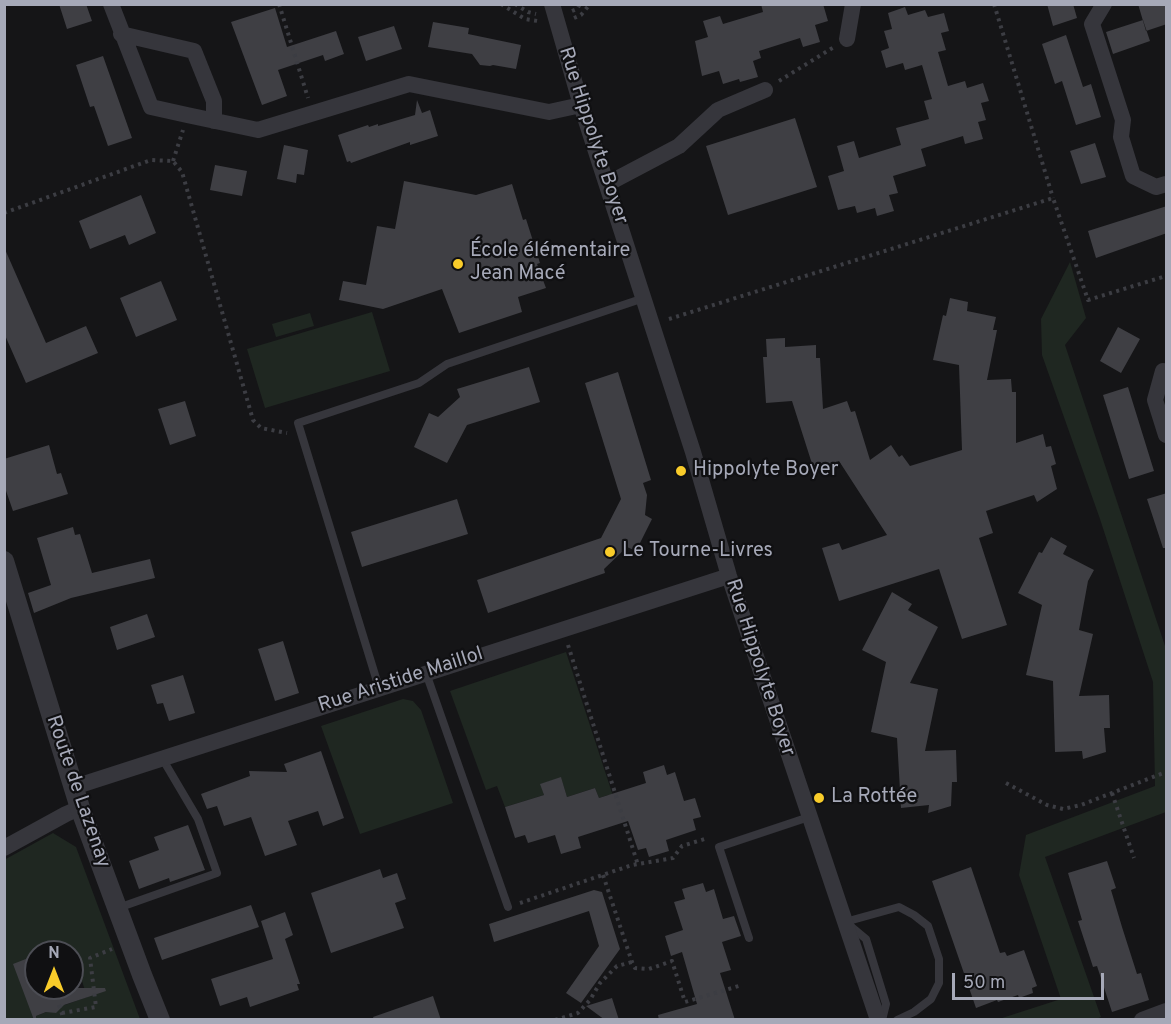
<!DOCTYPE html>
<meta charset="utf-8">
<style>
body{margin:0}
#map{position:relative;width:1171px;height:1024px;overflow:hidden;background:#151517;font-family:Overpass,sans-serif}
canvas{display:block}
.frame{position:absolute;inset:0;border:6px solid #a6a9b8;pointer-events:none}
.north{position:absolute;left:24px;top:940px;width:60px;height:60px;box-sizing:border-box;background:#101012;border:2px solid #4c4d54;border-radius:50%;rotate:0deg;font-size:16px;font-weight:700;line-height:24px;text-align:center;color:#a6a9b8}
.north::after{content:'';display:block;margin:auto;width:21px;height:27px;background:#f9cc2a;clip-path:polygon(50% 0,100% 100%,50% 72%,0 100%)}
.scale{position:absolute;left:952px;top:973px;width:152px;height:27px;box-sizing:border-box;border:3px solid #a6a9b8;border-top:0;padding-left:8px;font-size:18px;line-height:21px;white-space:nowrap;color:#a6a9b8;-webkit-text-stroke:4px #101012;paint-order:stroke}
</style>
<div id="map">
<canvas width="1171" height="1024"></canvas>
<div class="frame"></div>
<div class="north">N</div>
<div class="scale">50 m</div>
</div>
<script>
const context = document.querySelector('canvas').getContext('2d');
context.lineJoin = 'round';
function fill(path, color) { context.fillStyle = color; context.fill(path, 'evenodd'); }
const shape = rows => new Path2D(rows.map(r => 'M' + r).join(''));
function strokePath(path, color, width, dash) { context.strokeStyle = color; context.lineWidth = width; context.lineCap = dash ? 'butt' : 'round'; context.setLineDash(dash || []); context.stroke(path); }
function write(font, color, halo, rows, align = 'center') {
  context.font = font + ' Overpass,sans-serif'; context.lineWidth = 4.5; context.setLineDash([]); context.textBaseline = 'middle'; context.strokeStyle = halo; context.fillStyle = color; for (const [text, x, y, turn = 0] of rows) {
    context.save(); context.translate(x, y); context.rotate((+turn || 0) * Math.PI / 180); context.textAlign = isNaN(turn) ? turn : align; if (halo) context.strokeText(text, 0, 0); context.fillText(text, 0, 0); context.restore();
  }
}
const green = shape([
 [1070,262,1086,318,1065,345,1166,649,1166,812,1045,857,1101,1017,1094,1020,999,1019,1061,999,1019,875,1026,835,1155,786,1153,682,1100,519,1042,355,1041,319],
 [372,312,390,371,265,408,247,349],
 [310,313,314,326,276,337,272,324],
 [566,652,615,802,611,803,608,795,599,798,595,788,567,797,561,778,541,784,544,795,505,807,497,786,486,790,450,691],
 [403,699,413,701,421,710,453,803,360,834,321,726],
 [53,833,76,847,140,1019,5,1019,4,860],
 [67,943,70,952,72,952,75,965,77,965,87,997,65,1005,64,1003,55,1013,51,1010,34,1017,36,952,45,952]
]);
const building = shape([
 [59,4,86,4,92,21,67,29],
 [761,4,823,4,828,21,815,25,820,42,803,47,800,38,759,51,761,58,753,61,758,77,740,82,739,79,723,84,719,71,702,76,695,41,708,37,703,21,720,16,723,24,763,12],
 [1047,4,1073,4,1077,18,1053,26],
 [1138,4,1167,4,1167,24,1146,31],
 [905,7,908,15,925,10,928,17,944,13,949,31,941,33,946,50,938,52,948,86,965,81,967,88,983,83,989,101,981,103,986,120,978,122,983,139,965,144,963,136,921,149,926,166,893,176,898,193,889,195,894,211,877,216,875,208,857,213,855,206,838,210,828,176,844,171,837,146,854,141,859,158,901,145,896,128,929,119,924,101,932,99,922,65,905,70,903,63,886,68,881,51,889,48,884,31,892,29,888,13],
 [275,8,287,47,336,31,344,54,325,61,323,55,278,70,287,96,262,105,231,22],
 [1143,20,1150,41,1113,54,1106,32],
 [433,22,469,28,468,34,521,45,516,69,493,65,490,66,480,65,472,54,428,47],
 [394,26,402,49,366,61,358,37],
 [1066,35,1083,87,1091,84,1101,117,1076,125,1062,81,1055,84,1042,44],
 [103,56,132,138,108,146,94,106,90,107,76,65],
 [417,100,422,113,430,110,438,136,410,145,410,142,351,163,350,161,347,162,338,135,368,125,369,127,378,124,378,126,415,115],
 [795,118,817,187,728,215,706,146],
 [1095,143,1106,177,1081,184,1070,151],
 [284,145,308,150,304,175,297,174,296,183,277,179],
 [215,165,247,171,242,196,210,190],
 [404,181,476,195,512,184,523,220,526,219,540,263,537,264,546,288,518,297,522,312,459,333,442,289,383,309,339,300,343,281,366,285,377,226,395,229],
 [141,195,156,233,129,245,125,235,90,249,79,221],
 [1167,206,1167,233,1096,258,1088,231],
 [4,247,46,343,86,326,98,353,26,383,4,333],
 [161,281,177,320,136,337,120,298],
 [950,298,968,302,967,311,996,317,993,330,997,330,987,380,1011,379,1012,392,1016,392,1016,443,1043,434,1046,447,1051,446,1056,464,1051,466,1057,489,1037,502,1034,495,986,511,993,533,979,538,1007,625,962,639,939,569,839,601,822,548,839,543,842,550,887,535,839,461,814,470,792,401,766,403,763,357,767,357,766,339,785,338,785,347,816,345,816,358,820,358,823,409,847,401,851,412,855,411,870,460,891,445,899,457,902,455,910,466,962,450,959,365,933,360,943,315,946,316],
 [1118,327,1140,339,1121,373,1100,361],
 [529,367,540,402,467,425,447,463,414,447,429,413,438,417,460,397,457,389],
 [618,372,651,480,643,483,647,495,645,515,652,519,636,551,627,547,604,569,605,573,488,613,477,580,601,538,621,499,585,383],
 [1128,387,1154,471,1129,479,1103,395],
 [185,401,196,436,170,445,158,409],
 [49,445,57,474,61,473,68,494,13,511,4,485,4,459],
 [1167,493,1167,548,1163,548,1147,499],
 [457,499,468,534,362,567,351,532],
 [73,527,75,535,80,534,92,573,150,559,155,578,71,598,34,613,28,593,51,585,37,538],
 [1051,537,1067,546,1063,554,1094,570,1088,581,1079,630,1093,634,1079,696,1109,695,1110,728,1104,728,1106,752,1083,759,1082,751,1055,752,1053,681,1026,675,1042,605,1018,593,1039,552,1042,553],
 [892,592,912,604,908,610,938,627,910,683,938,689,925,751,956,750,957,782,952,782,951,806,928,813,929,805,901,808,897,738,871,732,886,662,862,650],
 [147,614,155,637,117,650,110,627],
 [283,641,299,693,275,701,258,649],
 [183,675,195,713,169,721,163,703,157,704,151,685],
 [321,751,344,818,323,826,318,811,288,821,297,845,265,856,251,817,224,826,217,806,207,809,201,794,250,776,249,771,287,772,284,764],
 [664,765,667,775,675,772,684,801,695,798,701,817,693,819,696,830,666,840,669,851,649,857,646,848,638,850,628,821,578,837,581,848,561,854,555,835,528,843,525,835,515,838,505,807,544,795,540,784,561,777,567,797,595,788,599,798,646,783,643,772],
 [188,825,205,870,170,882,169,878,139,889,129,861,159,850,154,837],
 [1107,861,1116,888,1111,890,1122,927,1137,974,1141,973,1149,1000,1112,1012,1097,966,1093,967,1078,921,1082,920,1068,873],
 [971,867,1000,953,1005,952,1007,956,1024,950,1037,986,1032,988,1033,993,1019,998,1018,995,998,1002,997,1000,976,1008,932,881],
 [380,869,383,878,397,873,406,899,395,903,404,928,331,953,311,893],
 [703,883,706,892,714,889,723,919,734,916,741,936,722,942,731,970,720,973,735,1020,659,1020,658,1015,697,1004,682,952,671,956,665,936,683,930,674,902,685,899,682,889],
 [594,890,602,892,620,949,581,1003,566,993,599,946,589,911,494,942,489,924],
 [251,905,259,927,162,960,154,938],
 [285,912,293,935,285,939,300,984,297,984,299,990,250,1007,247,997,220,1006,211,979,273,959,261,921],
 [36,955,36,988,105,988,106,991,64,1005,56,1013,46,1012,36,1016,36,1020,34,1020,13,964],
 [433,996,441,1020,374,1020,373,1017],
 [612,998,619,1020,605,1020,586,1006]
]);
const path = shape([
 [279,4,308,98],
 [501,4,525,19,538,21],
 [515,4,528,12,536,14],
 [994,4,1053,198],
 [572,11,577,9,580,4],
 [574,18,581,15,590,4],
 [779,81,834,47],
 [173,161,183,130],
 [4,213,151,160,173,161,182,172,253,420,261,428,287,433],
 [669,319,1053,198,1088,300,1166,276],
 [568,645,638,865],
 [1006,783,1047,805,1063,809,1081,805,1166,772],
 [1112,793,1134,858],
 [603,875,632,962,635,968,649,969,672,961,685,1002,742,985],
 [520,903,632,865,673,858,682,846,708,838],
 [59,1005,64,1020],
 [62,1013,96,1007,90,958,112,949],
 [555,1020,578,1013,590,1000,600,983,617,966,632,962]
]);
const service = shape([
 [426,673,508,907],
 [379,688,298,423,419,383,447,364,644,298],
 [118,908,217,873,198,819,162,758],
 [845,922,899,907,914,915,928,926,939,959,939,983,931,999,914,1012,897,1020],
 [848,924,866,939,886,1004,882,1020],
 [749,938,719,847,809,817]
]);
const minor = shape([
 [111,4,151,107,187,115,258,130,409,84,549,112,581,105],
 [552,4,581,105,693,452,729,576,878,1020],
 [1104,4,1092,24,1123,120,1121,137,1133,176,1156,187,1166,184],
 [121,34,194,51,214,101,214,121],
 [847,39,853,4],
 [607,184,679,146,718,110,765,90],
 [1163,371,1155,400,1166,435],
 [74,787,729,576],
 [4,848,66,814,80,808],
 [1142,1020,1166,1011]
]);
const tertiary = shape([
 [4,561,80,808,142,975,160,1020]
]);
const markers = [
 [458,264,6,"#f9cc2a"],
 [681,471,6,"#f9cc2a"],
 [610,552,6,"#f9cc2a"],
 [819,798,6,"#f9cc2a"]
];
const streetNames = [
 ["Rue Hippolyte Boyer",592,136,72],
 ["Rue Hippolyte Boyer",759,668,72],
 ["Rue Aristide Maillol",401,681,-18],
 ["Route de Lazenay",77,792,71]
];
const poiNames = [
 ["École élémentaire",470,252],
 ["Jean Macé",470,275],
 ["Hippolyte Boyer",693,471],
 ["Le Tourne-Livres",622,552],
 ["La Rottée",831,798]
];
fill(green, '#1f2721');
fill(building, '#3f3f44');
strokePath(path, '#3c3d43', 4, [3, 4.5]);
strokePath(service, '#36363c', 8);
strokePath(minor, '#36363c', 16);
strokePath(tertiary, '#36363c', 20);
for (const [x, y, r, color] of markers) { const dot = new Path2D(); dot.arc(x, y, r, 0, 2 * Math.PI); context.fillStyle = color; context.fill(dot); strokePath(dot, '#101012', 2); }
write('20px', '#a6a9b8', '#101012', streetNames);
write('20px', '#a6a9b8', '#101012', poiNames, 'left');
</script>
